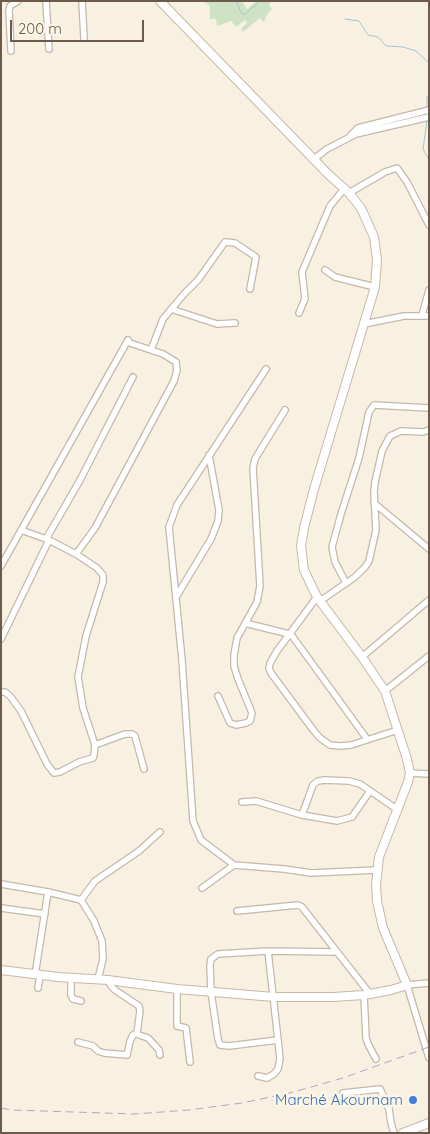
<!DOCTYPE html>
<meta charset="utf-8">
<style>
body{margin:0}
#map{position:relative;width:430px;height:1134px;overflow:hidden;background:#f8f1e2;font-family:Quicksand,sans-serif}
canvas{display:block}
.frame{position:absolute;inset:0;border:2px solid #6c5a4c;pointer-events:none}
.scale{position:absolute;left:10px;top:20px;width:134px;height:22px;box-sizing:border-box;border:2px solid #6c5a4c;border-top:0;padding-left:6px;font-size:15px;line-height:18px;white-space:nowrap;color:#6c5a4c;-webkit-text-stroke:4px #fcf6e7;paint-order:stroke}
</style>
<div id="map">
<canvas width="430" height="1134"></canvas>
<div class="frame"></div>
<div class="scale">200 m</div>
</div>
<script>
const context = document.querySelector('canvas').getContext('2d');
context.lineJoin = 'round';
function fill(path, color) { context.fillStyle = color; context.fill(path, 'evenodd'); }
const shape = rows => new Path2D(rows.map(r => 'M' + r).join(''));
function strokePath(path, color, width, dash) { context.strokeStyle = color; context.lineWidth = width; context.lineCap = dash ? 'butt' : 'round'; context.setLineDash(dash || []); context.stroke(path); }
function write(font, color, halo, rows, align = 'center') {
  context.font = font + ' Quicksand,sans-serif'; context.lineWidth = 5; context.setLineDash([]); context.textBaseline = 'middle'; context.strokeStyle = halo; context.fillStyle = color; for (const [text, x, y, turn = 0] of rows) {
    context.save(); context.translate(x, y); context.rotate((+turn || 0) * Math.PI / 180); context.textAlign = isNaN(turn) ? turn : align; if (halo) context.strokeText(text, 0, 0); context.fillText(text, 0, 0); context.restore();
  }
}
const green = shape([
 [199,1,242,1,247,9,257,1,271,1,269,5,272,9,265,17,266,19,263,22,260,18,243,32,241,29,247,23,245,20,236,27,231,21,217,26,216,19,210,19,210,6,206,3]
]);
const stream = shape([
 [236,1,241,12,244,15,260,1],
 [345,19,359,21,368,35,378,37,386,46,403,47,416,51,429,63],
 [427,109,427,97,429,95],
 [427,121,423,149,429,160]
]);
const street = shape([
 [46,1,49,49],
 [82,1,84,38],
 [11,51,9,11,10,6,18,1],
 [351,135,358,128,429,110],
 [314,159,327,149,356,134,429,117],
 [349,193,385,172,397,168,407,182,429,225],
 [325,270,335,277,375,287],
 [171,309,217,324,235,323],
 [299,313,305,299,302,272,330,206,344,189],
 [422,315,429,290],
 [364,324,404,316,429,316],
 [151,350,163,319,184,294,198,280,225,242,235,243,256,257,250,289],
 [374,503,429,549],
 [46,539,79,482,133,377],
 [76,554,95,528,174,381,177,370,176,362,163,354,127,342],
 [1,566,128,340],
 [346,583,335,562,332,547,341,514,359,458,369,412,374,405,429,408],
 [176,597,211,539,218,521,219,510,209,455],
 [317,597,277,651,270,663,269,668,271,673,314,731,320,738,330,745,340,746,351,745,398,730],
 [320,601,355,577,365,567,369,561,376,530,374,492,375,482,382,451,390,436,401,431,423,432,429,430],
 [245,623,289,634],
 [290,633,367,739],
 [1,639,49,540],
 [362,657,429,600],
 [385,691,429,656],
 [1,692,5,692,10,696,21,711,47,764,54,773,60,772,79,762,93,758,94,755,95,745,83,708,78,677,86,636,103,582,103,575,97,568,76,554,49,540,21,530],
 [218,696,230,723,236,725,246,723,250,721,252,713,238,679,234,666,234,655,237,638,257,602,260,586,253,468,255,459,285,410],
 [95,745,125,734,132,734,135,736,144,769],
 [410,773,429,774],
 [242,802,256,801,302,815,337,821,352,817,370,791],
 [302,815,313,785,318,781,325,780,349,781,360,784,398,810],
 [234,865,201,840,193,821,182,660,169,527,177,505,266,369],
 [1,884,48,892,81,900,94,921,102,941,103,959,98,979],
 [202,888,234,865,284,869,311,873,377,870],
 [81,900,95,881,139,851,160,832],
 [1,908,45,914],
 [237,911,298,905,302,907,370,994],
 [268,951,278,1040,229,1046,220,1045,218,1039,211,992,210,966,211,959,218,954,268,951,336,952],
 [35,975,48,892],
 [71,978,71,995,73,999,81,1001],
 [108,980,111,986,115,990,139,1006,140,1011,137,1033,139,1035,148,1038,159,1050,160,1055],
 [429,983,407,985,429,1058],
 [38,988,40,976],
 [177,989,177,1026,186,1028,190,1062],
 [364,995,366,1038,368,1044,376,1059],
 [78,1042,93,1046,98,1051,104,1053,127,1055,130,1041,133,1035,137,1033],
 [258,1076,267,1078,274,1074,278,1069,280,1059,278,1040],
 [343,1093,380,1089,389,1109,391,1123,394,1133]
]);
const secondary = shape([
 [1,970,58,977,108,980,177,989,274,997,333,997,364,995,391,990,407,985,383,928,377,901,376,885,379,857,408,782,410,773,407,759,385,691,362,657,317,597,304,570,301,546,304,528,314,489,375,287,377,260,374,237,361,208,349,193,328,174,160,1],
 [403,1133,429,1123]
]);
const rail = shape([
 [1,1108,12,1110,134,1114,189,1110,242,1103,290,1093,343,1078,429,1047]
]);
const markers = [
 [413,1100,5,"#3f7fe0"]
];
const shopNames = [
 ["Marché Akournam",403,1100]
];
fill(green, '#cde3c3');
strokePath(stream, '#a2c4cf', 1);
strokePath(street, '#c5b8a8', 8);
strokePath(secondary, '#c7b8a6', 10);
strokePath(street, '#fff', 5.5);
strokePath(secondary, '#fff', 8);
strokePath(rail, '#b5a3bf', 1, [8, 5]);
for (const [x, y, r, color] of markers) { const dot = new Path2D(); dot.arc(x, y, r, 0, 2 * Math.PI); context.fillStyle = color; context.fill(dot); strokePath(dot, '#fcf6e7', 2); }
write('15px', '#366cbe', '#fcf6e7', shopNames, 'right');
</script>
